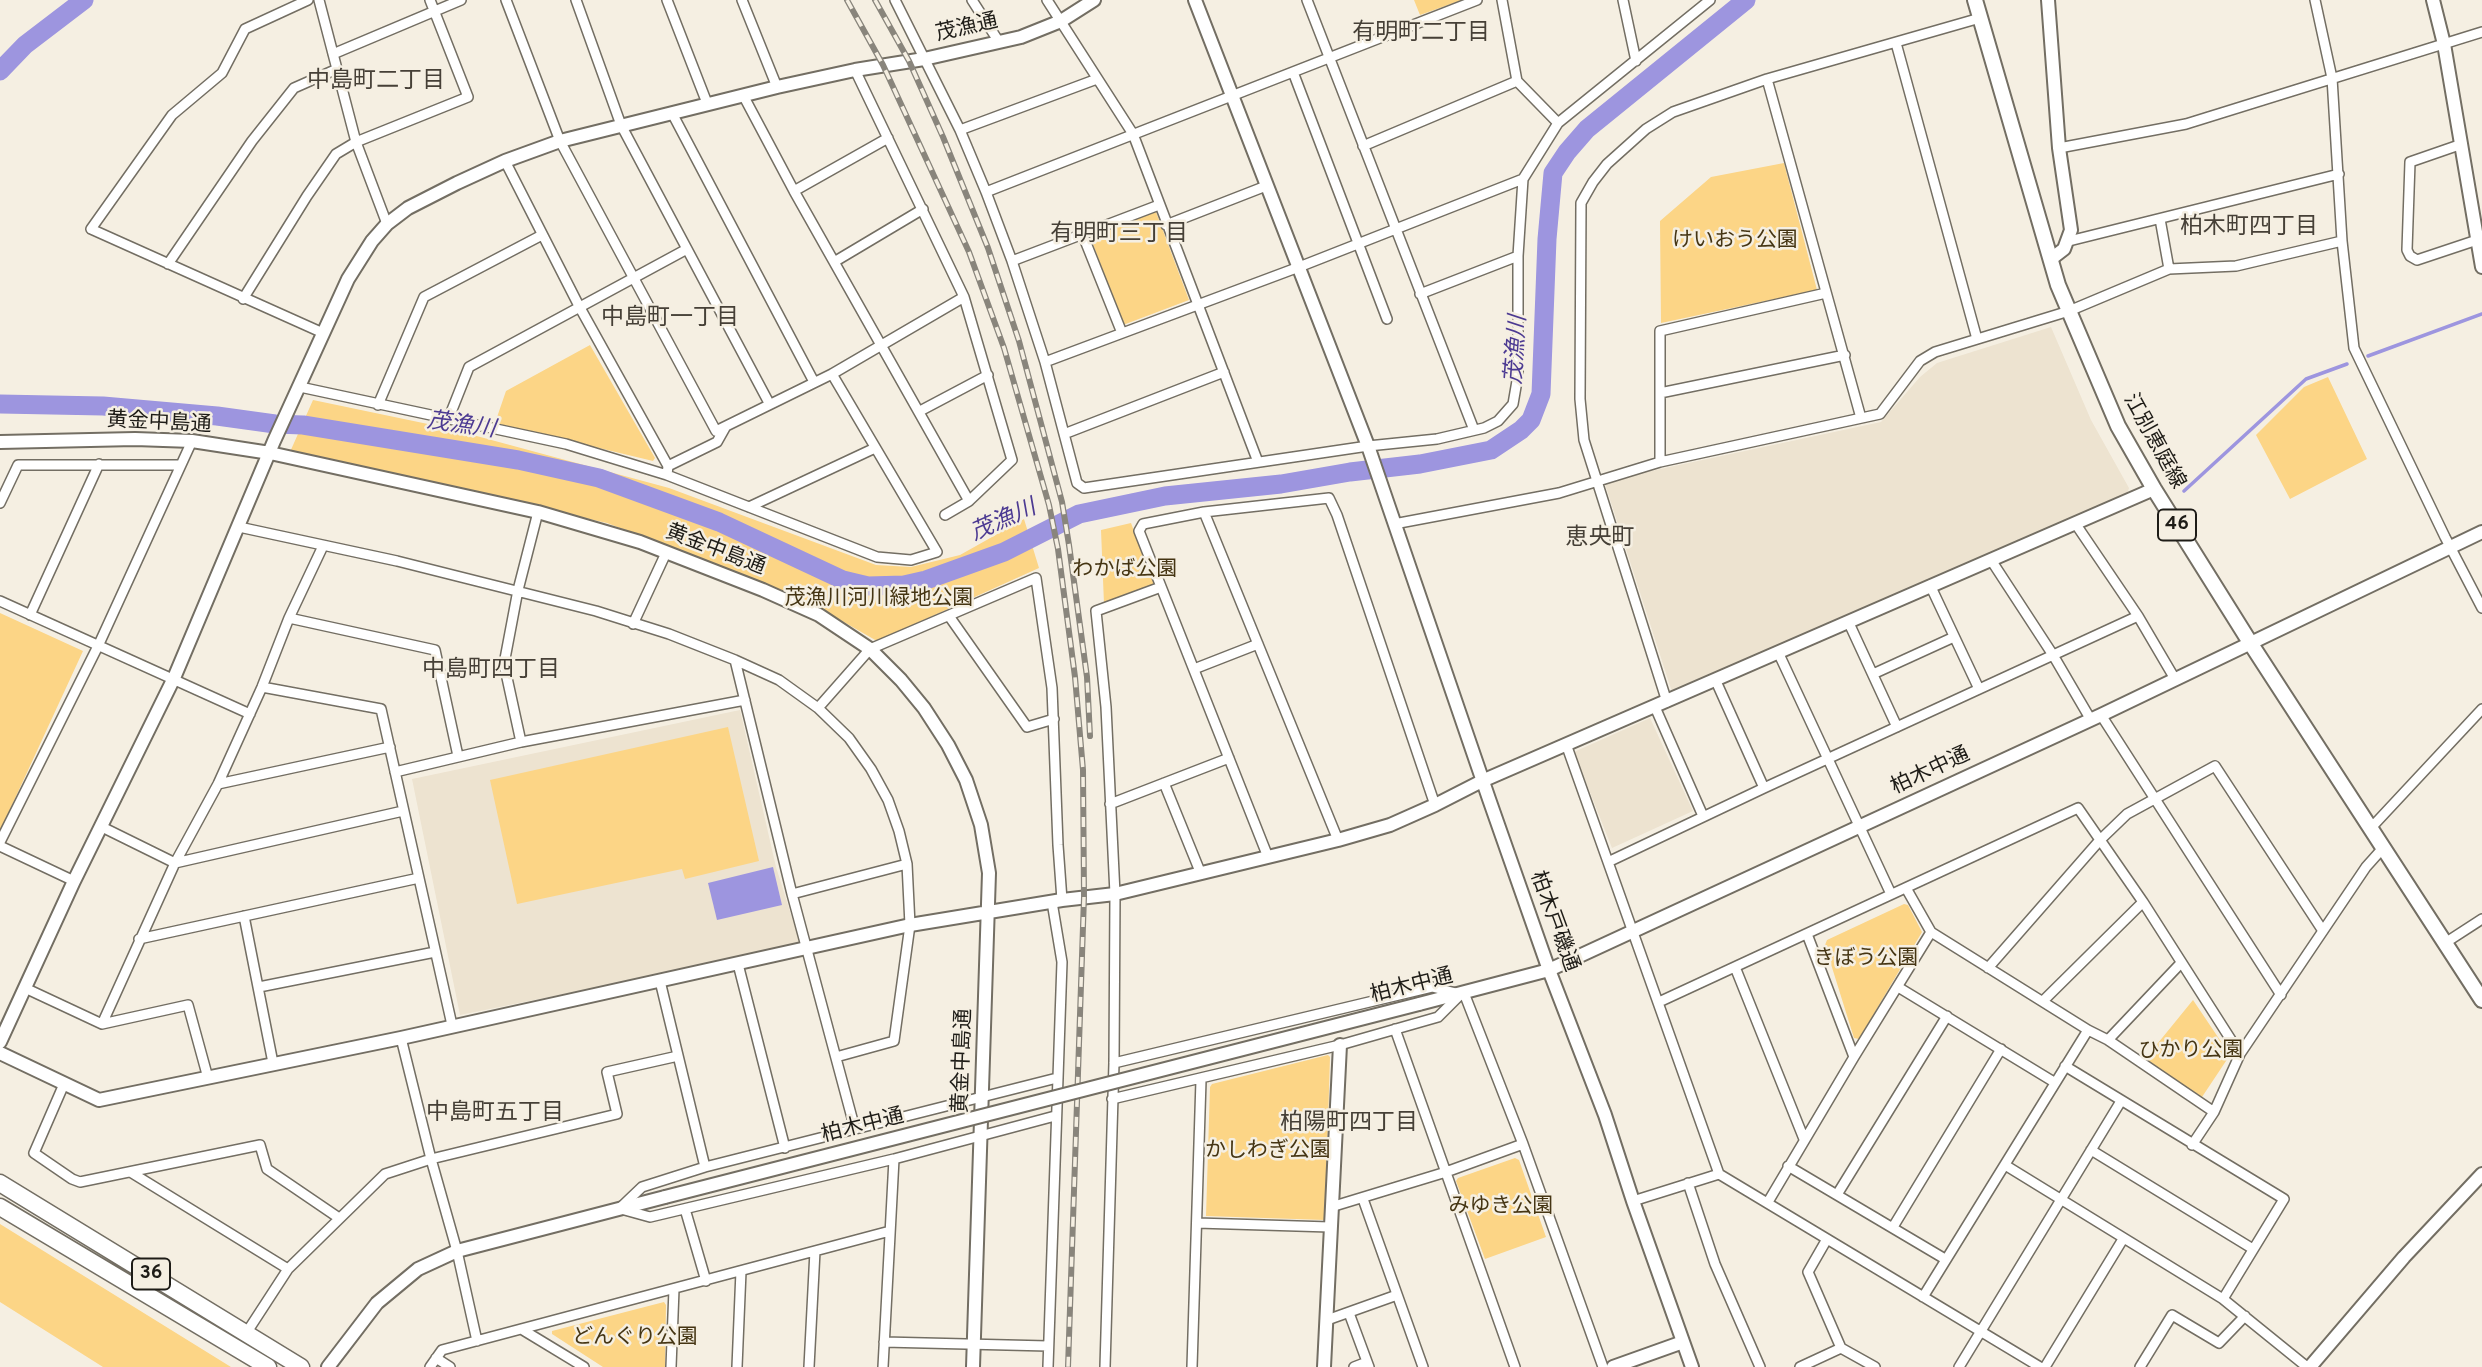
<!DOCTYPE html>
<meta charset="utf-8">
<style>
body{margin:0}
canvas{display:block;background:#f5efe2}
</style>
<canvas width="2482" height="1367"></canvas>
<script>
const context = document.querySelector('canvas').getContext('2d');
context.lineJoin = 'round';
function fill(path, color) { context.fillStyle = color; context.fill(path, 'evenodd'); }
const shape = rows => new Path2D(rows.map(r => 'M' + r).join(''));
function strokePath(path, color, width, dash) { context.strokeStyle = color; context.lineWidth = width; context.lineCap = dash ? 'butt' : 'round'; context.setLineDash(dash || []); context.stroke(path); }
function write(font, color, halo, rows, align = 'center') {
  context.font = font + ' Overpass,"Noto Sans JP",sans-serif'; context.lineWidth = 5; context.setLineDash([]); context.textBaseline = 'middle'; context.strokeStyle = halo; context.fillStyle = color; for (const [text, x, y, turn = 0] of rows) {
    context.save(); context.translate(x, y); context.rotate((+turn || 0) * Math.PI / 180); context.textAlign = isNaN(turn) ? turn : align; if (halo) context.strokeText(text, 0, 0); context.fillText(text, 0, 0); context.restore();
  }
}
const built = shape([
 [2051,327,2091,420,2129,488,2127,494,1782,647,1672,692,1604,481,1881,422,1920,377,1937,363],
 [740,710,776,867,801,946,460,1015,412,779],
 [1650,718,1693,811,1612,848,1574,752]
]);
const green = shape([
 [1414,0,1462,0,1420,15],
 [1784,163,1817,290,1661,323,1660,221,1711,177],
 [1156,212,1189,300,1123,325,1090,236],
 [590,345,655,458,653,461,495,423,506,391],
 [2328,377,2367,459,2290,499,2256,435,2304,387],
 [313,400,447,428,669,488,876,565,911,567,960,555,1024,519,1039,568,877,641,821,609,767,585,607,523,290,452],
 [1131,523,1155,587,1104,604,1101,530],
 [0,613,83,651,0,831],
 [728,727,759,861,685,879,682,869,517,904,490,780],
 [1904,904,1908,905,1922,932,1859,1039,1854,1038,1825,945,1827,940],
 [2193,1000,2230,1055,2202,1097,2145,1059],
 [1328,1055,1330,1057,1325,1220,1206,1216,1210,1087,1212,1084],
 [1515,1158,1519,1160,1546,1237,1485,1259,1456,1181,1458,1178],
 [0,1224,231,1367,103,1367,0,1302],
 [664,1302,666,1305,665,1367,603,1367,552,1334,552,1331]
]);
const water = shape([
 [773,867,782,905,717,920,708,883]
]);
const stream = shape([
 [2368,356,2482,314],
 [2184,491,2306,379,2347,364]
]);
const river = shape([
 [0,71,25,45,84,0],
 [0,404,103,406,217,416,275,424,303,425,518,460,599,478,719,522,843,580,868,586,904,585,926,580,1004,552,1079,514,1165,496,1281,484,1350,472,1420,464,1491,450,1521,430,1531,420,1541,394,1547,239,1553,173,1567,152,1587,129,1746,0]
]);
const street = shape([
 [308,0,245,29,222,73,172,115,91,229,323,333],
 [506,0,560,141,716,431,832,374,964,297],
 [576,0,621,125,769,403],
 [667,0,707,103],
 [742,0,777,87],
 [895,0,960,130,986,192,1012,261,1045,362,1077,483,1084,488,1368,446,1437,439,1484,428,1498,421,1513,404,1518,375,1518,256,1523,179,1558,123,1710,0],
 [972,0,999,42],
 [1047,0,1133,134,1258,462],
 [1307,0,1474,430],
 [1502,0,1517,81,1558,123],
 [1623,0,1636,61],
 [2315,0,2332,78,2342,241,2354,348,2445,537,2482,608],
 [1896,43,1977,339],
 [333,54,461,0],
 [1293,72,1387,319],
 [1767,79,1861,418],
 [743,95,794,191,969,501,1012,460,964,297,855,70],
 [672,113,814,382],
 [960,130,1097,79],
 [2462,144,2410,162,2407,250,2410,256,2417,260,2477,240],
 [1363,146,1517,81],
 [2059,148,2186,124,2482,32],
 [505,161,579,306,668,466,667,475,877,557,911,560,937,552,832,374],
 [794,191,888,138],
 [986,192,1477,0],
 [2160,219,2169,269,2236,266,2342,241],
 [387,224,356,142,468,97,430,0],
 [1166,225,1266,186],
 [1082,233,1122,333],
 [2069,241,2339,174],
 [1012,261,1159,205],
 [834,262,923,209],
 [168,264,252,141,294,88,337,69],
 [1420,294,1518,256],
 [243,299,307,196,336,154,356,142,319,0],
 [1045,362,1299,267,1523,179],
 [300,387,566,444,667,475],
 [1660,393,1845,355],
 [378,405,424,297,542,235],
 [920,411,988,375],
 [448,420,469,367,687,249],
 [1064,434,1224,372],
 [1660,462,1660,331,1826,293],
 [668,466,717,442,726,426],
 [0,503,18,465,181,465],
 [749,507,875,448],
 [1204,512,1338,840],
 [945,515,969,501],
 [2075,523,2138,616,2175,679],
 [1394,524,1559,493,1660,462,1880,414,1920,361,1935,352,2069,311,2169,269],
 [239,527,397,561,596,611,669,634,735,660,779,680,818,708,849,738,871,769,888,800,899,831,907,864,910,925,894,1041,836,1057],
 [1991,560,2053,655,2091,720],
 [1930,585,1979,689],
 [0,601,250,714],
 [30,615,99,464],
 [949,616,1027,727,1054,719],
 [289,618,435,650,458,756],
 [1848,621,1897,727],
 [633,624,666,553],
 [1778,652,1891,894],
 [735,660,792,894,855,1129],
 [1194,669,1258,644],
 [1873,674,1954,637],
 [1715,679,1764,788],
 [262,687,381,709,452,1025],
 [1667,702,1584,440,1580,399,1581,203,1593,182,1607,164,1646,129,1673,112,1767,79,1980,18],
 [1655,707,1703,816],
 [818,708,870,649,1036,578,1052,688,1058,845,1062,900],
 [2101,715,2281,995],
 [521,742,504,664,518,590,538,512],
 [1566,744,1719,1174],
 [395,772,521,742,745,700],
 [1164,783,1201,874],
 [218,784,390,747],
 [1110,804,1229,758],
 [102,827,175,863,403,811],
 [2370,829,2482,709],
 [0,842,99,644,192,441],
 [0,846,74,881],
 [1268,857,1139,531,1143,524,1204,512,1329,498,1337,515,1435,805],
 [1608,862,1764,788,2138,616],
 [1906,888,1931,932],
 [792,894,907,864],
 [244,916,273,1063],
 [1807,934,1854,1057],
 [139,939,419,878],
 [2445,943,2482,919],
 [738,964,785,1148],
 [1735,967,1804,1139],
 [1988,968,2100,840,2127,814,2215,766,2323,931],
 [660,981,705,1167],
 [259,987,435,952],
 [1898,987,2054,1082],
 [25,988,102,1024,188,1005,208,1078],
 [1464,993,1523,1144,1603,1367],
 [2043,1001,2143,902],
 [1659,1002,2078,808,2143,902,2240,1054],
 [102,1024,175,863,218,784,262,687,289,618,323,546],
 [1395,1029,1515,1367],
 [401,1038,431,1159,457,1251,477,1341],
 [2108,1040,2181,963],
 [1114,1063,1432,987,1456,993],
 [2065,1066,2284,1199,2223,1299],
 [64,1084,34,1153,72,1179,80,1182,260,1145,267,1169,339,1218],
 [1112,1099,1340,1045,1438,1017,1461,994],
 [2192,1145,2214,1112,2240,1054,2366,867,2383,848],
 [2091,1150,2253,1249],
 [2005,1165,2223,1299,2307,1367],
 [1788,1166,1945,1259],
 [132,1173,288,1269],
 [1688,1183,1715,1264,1760,1367],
 [1838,1193,1947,1016],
 [1363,1199,1423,1367],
 [1633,1201,1719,1174,2040,1367],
 [1768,1202,1854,1057,1931,932,2088,1030,2108,1040,2214,1112],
 [1331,1207,1446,1172,1523,1144],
 [620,1208,642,1187,705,1167,1057,1078],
 [621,1209,650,1217,894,1159,1055,1116],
 [685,1209,706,1281],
 [1197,1223,1330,1227],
 [1893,1227,2001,1049],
 [1827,1239,1808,1272,1841,1348,1875,1367],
 [1923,1297,2088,1030],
 [1349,1313,1369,1367],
 [1327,1320,1397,1295],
 [523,1330,584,1367],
 [247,1332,288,1269,385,1174,431,1159,617,1114,607,1072,678,1056],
 [884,1342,1048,1346],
 [436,1358,450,1367],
 [430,1367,442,1350,890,1231],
 [671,1367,674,1289],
 [737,1367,741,1271],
 [809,1367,815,1251],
 [883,1367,894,1159],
 [1048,1367,1062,962,1052,902],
 [1105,1367,1114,1063,1115,894,1106,707,1096,611,1161,587],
 [1192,1367,1201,1080],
 [1354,1367,1367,1362],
 [1800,1367,1841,1348],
 [1959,1367,2121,1101],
 [2045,1367,2123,1239],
 [2140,1367,2172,1315,2219,1343,2245,1316]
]);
const secondary = shape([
 [1195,0,1368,446,1489,799,1549,970,1605,1115,1633,1201,1692,1367],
 [2048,0,2059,148,2071,230,2064,249,2051,259],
 [2433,0,2444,44,2482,267],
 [0,442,135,439,192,441,270,453,538,512,640,542,763,590,819,615,870,649,901,680,924,708,948,745,966,780,981,825,989,873,973,1367],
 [1419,1004,1549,970,2101,715,2482,532],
 [0,1042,74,881,174,678,274,441,348,279,372,241,387,224,408,208,457,183,505,161,560,141,777,87,855,70,924,59,1021,37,1061,21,1094,0],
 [0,1053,99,1100,401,1038,910,925,1062,900,1115,894,1338,840,1390,825,1435,805,1482,781,2154,489],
 [328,1367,377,1303,418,1269,457,1251,665,1197],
 [1324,1367,1340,1045],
 [1613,1367,1683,1342],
 [2310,1367,2404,1257,2482,1174]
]);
const primary = shape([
 [1975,0,2058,285,2118,426,2154,489,2251,644,2482,1000]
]);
const highway = shape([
 [0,1183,301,1367],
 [0,1207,268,1367]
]);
const rail = shape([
 [847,0,883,65,969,252,1004,348,1049,505,1058,549,1075,677,1083,770,1084,897,1068,1367],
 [875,0,909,61,943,137,988,248,1019,341,1062,502,1069,545,1087,677,1090,736]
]);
const secondaryBridge = shape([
 [665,1197,1419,1004]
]);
const shields = [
 [2177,525,38],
 [151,1274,38]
];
const shieldNames = [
 ["46",2177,525],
 ["36",151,1274]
];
const streetNames = [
 ["茂漁通",967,29,-13],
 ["黄金中島通",159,424,3],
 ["江別恵庭線",2153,442,61],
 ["黄金中島通",715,551,21],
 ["柏木中通",1931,772,-25],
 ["柏木戸磯通",1553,922,70],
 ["柏木中通",1412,987,-14],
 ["黄金中島通",964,1061,-88],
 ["柏木中通",863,1127,-14]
];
const parkNames = [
 ["けいおう公園",1735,242],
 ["わかば公園",1125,571],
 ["茂漁川河川緑地公園",879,600],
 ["きぼう公園",1866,960],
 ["ひかり公園",2191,1052],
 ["かしわぎ公園",1268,1152],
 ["みゆき公園",1501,1208],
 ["どんぐり公園",635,1339]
];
const neighbourhoodNames = [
 ["有明町二丁目",1421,34],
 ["中島町二丁目",376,82],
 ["柏木町四丁目",2249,228],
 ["有明町三丁目",1119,235],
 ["中島町一丁目",670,319],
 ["恵央町",1600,539],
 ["中島町四丁目",491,671],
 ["中島町五丁目",495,1114],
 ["柏陽町四丁目",1349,1124]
];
const waterNames = [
 ["茂漁川",1518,350,-86],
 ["茂漁川",461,427,8],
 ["茂漁川",1004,522,-24]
];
fill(built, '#ede3d0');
fill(green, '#fcd586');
fill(water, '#9d95df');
strokePath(stream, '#9d95df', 3.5);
strokePath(river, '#9d95df', 19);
strokePath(street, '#736e63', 12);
strokePath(secondary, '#736e63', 16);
strokePath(primary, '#736e63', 18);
strokePath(highway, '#736e63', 19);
strokePath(street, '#fff', 9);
strokePath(secondary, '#fff', 12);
strokePath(primary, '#fff', 14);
strokePath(highway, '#fff', 16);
strokePath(rail, '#89857c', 6);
strokePath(rail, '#f5efe2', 3.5, [10]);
strokePath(secondaryBridge, '#736e63', 16, []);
strokePath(secondaryBridge, '#fff', 12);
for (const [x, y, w] of shields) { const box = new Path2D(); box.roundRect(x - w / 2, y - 15.5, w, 31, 5); context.fillStyle = '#f5efe2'; context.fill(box); strokePath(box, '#1e1c17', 2); }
write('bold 19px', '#1e1c17', null, shieldNames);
write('21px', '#1e1c17', '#f5efe2', streetNames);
write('21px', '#453513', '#f5efe2', parkNames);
write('23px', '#464037', '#f5efe2', neighbourhoodNames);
write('italic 23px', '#4c3a92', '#f5efe2', waterNames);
</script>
